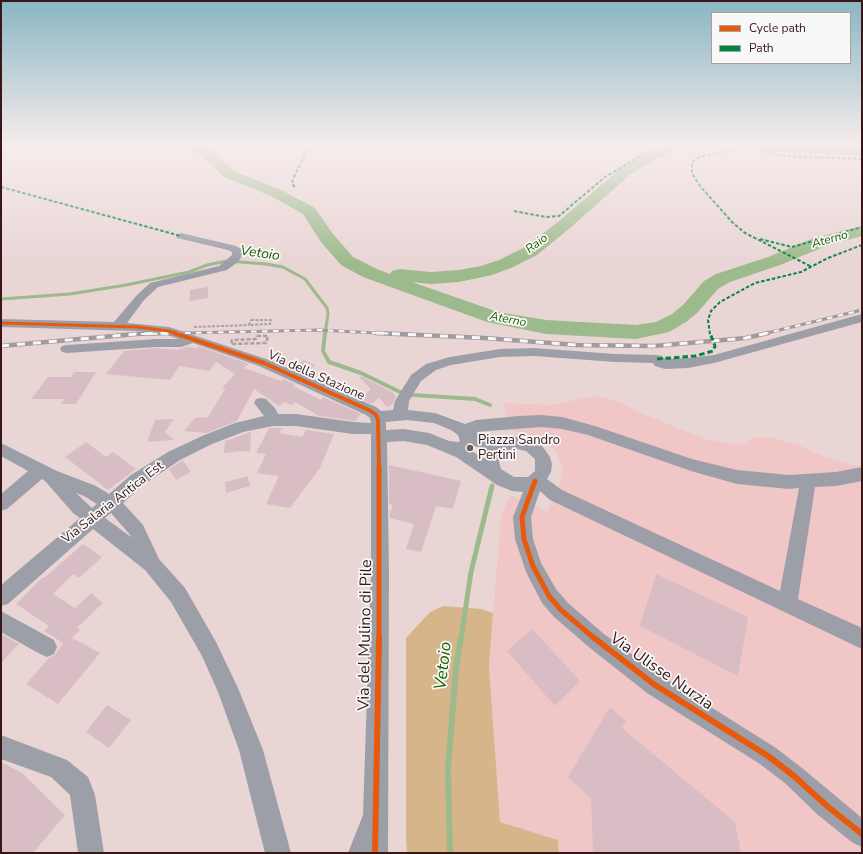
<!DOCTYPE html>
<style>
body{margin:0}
#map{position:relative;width:863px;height:854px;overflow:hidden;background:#ead5d5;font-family:"Nunito Sans",sans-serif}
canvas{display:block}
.frame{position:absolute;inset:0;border:2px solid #391719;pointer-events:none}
.legend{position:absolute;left:711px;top:12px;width:140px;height:52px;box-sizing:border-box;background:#f8f8f8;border:1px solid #ac9e9f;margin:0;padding:5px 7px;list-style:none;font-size:12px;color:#391719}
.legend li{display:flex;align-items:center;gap:8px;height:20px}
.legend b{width:20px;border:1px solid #ac9e9f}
</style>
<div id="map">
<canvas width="863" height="854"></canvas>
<div class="frame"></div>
<ul class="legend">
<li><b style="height:5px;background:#e8590c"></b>Cycle path</li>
<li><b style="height:5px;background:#00873e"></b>Path</li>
</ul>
</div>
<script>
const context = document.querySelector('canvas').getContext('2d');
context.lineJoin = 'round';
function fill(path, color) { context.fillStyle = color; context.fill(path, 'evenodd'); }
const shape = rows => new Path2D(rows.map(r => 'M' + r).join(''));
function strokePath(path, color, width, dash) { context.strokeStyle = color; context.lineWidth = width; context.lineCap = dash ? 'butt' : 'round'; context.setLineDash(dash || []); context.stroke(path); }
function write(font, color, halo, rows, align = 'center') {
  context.font = font + ' "Nunito Sans",sans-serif'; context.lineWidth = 3.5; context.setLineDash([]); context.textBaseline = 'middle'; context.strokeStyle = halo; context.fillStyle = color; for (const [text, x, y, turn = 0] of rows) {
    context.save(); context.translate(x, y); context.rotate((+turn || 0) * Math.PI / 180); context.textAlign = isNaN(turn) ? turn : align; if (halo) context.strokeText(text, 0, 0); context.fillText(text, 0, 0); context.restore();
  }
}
const built = shape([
 [595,396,617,401,636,411,705,439,735,444,745,443,753,438,761,437,773,438,798,445,825,457,844,463,862,466,862,853,559,853,558,840,500,822,489,666,501,516,510,495,547,512,556,495,562,476,562,467,557,453,545,441,537,437,511,430,503,403,551,405]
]);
const forest = shape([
 [443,606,482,609,493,613,489,666,500,822,558,840,559,853,407,853,406,840,406,638,430,612]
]);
const streamFar3 = shape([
 [1,299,70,294,126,285,189,272,207,265,227,261,266,264,283,267,305,279,327,308,328,314,325,334]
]);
const streamFar2 = shape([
 [325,333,323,351,329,362,361,373,400,392,413,395,475,399,490,405]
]);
const streamFar1 = shape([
 [461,638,471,572,492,486]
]);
const stream = shape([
 [450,853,448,768,456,668,461,637]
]);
const river = shape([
 [176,144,197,144,210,148,234,171,281,190,315,208,333,234,353,257,377,269,390,274,392,271,399,269,431,272,459,270,481,266,499,260,525,247,558,222,621,168,646,153,667,144,685,144,684,147,656,159,631,174,570,228,537,255,511,268,492,275,459,282,431,284,412,282,498,312,546,320,636,325,656,322,672,314,683,305,704,281,716,274,768,257,814,238,862,226,862,236,826,246,780,265,730,282,718,289,697,313,686,322,669,332,636,339,546,334,487,322,363,277,341,265,321,242,303,214,271,196,224,177,200,154,177,147,176,144]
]);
const building = shape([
 [208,287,208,298,189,301,190,290],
 [198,346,249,364,244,368,281,381,283,379,295,384,293,386,321,400,323,397,361,414,355,421,319,416,295,402,292,405,284,402,279,406,254,389,237,421,206,433,184,431,195,418,208,417,225,389,222,388,235,374,216,362,209,371,179,366,170,380,106,374,124,351,156,348,177,350,186,347,197,348],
 [304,360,315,365,306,374,294,369],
 [74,372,96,372,76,404,61,404,64,399,31,399,48,377,71,377],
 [361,376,392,392,396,397,393,404,387,407,379,398,372,404,361,399,371,389,360,378],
 [174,419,165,432,174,440,147,442,155,420],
 [269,428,282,428,279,433,302,437,306,430,334,434,320,468,290,508,266,504,279,476,257,473,266,454,256,453],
 [251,432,250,452,242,451,224,453,225,441],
 [86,442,106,457,113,452,136,469,108,490,65,457],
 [183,460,191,472,176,480,169,469],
 [389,465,461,481,453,509,436,506,421,552,406,549,414,524,390,518,390,513,393,505,389,504],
 [248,476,250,486,226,493,225,482],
 [83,544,102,557,79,578,73,574,53,594,75,608,91,593,103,603,77,628,80,630,72,638,100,653,58,704,26,684,50,657,55,655,63,643,44,631,49,626,16,604,43,577,44,578],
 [656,574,748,617,738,676,640,626],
 [532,629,580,681,555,706,507,651],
 [1,634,19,644,1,663],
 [107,705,131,720,109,748,86,732],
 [610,707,626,721,622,728,735,822,741,853,593,853,591,799,568,777],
 [1,762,22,773,65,815,33,853,1,853]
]);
const pathFar1 = shape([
 [251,320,271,320,270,324,249,325,251,320],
 [194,327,249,325]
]);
const path = shape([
 [257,336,268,336,266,343,231,344,232,340,256,339,257,336]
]);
const minor = shape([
 [181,233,236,246,241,249,242,255,239,261,227,270,158,287,144,300,127,323,169,327,269,360,376,407,381,411,393,410,395,401,411,375,426,364,450,357,500,349,534,348,615,354,657,355,662,356,665,359,688,358,714,355,862,314,862,322,714,363,688,368,665,369,655,366,653,363,615,362,534,356,500,357,451,365,436,370,421,381,409,401,408,410,435,413,465,424,476,420,519,416,541,415,562,417,595,426,692,459,737,470,789,475,836,472,862,467,862,481,836,486,815,487,798,599,862,628,862,649,550,500,540,491,531,517,533,539,541,563,556,589,568,603,604,634,663,677,776,748,802,768,862,818,862,847,853,843,818,815,786,784,760,764,647,693,590,648,554,617,542,603,526,572,515,539,513,517,523,492,512,491,497,485,456,457,427,445,404,441,387,442,389,571,388,853,348,853,363,815,371,571,371,434,353,434,296,426,273,426,243,432,212,444,180,460,143,485,123,503,143,525,159,559,185,588,216,642,238,688,263,750,291,853,265,853,239,750,218,692,202,656,171,602,145,570,93,529,8,604,1,606,1,585,80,518,73,513,45,481,42,479,7,509,1,511,1,494,28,471,1,456,1,443,57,471,96,486,109,494,131,475,168,452,202,436,235,423,264,416,254,403,256,399,261,398,266,399,275,408,278,414,296,414,353,422,371,423,370,418,366,415,259,366,193,343,181,347,156,347,67,353,62,352,60,349,62,346,67,345,156,339,179,339,167,335,137,331,1,327,1,319,114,322,136,296,150,283,219,266,232,255,232,252,228,250,177,238,176,236,181,233],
 [407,420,434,423,451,430,458,435,460,441,458,442,449,441,429,433,404,429,386,430,386,422,407,420],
 [541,427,562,429,588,435,691,471,737,484,789,489,799,488,780,591,562,490,547,479,551,472,552,464,550,457,542,446,535,442,513,436,491,438,483,437,476,432,541,427],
 [473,446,487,449,484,459,470,450,473,446],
 [513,448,526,451,535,459,535,471,528,477,514,477,501,469,499,461,501,454,513,448],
 [76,493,84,496,97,504,92,508,76,493],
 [111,513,131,536,131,537,105,518,111,513],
 [1,611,54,640,57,647,54,654,47,657,40,654,1,632,1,611],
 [1,735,67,760,88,777,95,795,104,853,78,853,70,795,51,777,1,759,1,735]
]);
const highway = shape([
 [700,144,780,144,862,148,862,156,706,147,700,144]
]);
const railFar1 = shape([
 [141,334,318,330,397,334],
 [763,334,862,310]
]);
const rail = shape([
 [376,333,484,338,577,345,654,346,746,338,768,333],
 [1,346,136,334,168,333]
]);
const quietFar1 = shape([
 [759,144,700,157,692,162,692,173,700,186,733,223,745,233,812,267],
 [750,147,782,156,862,159],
 [1,187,181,236],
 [295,187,292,184,293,179,310,144],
 [514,211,546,217,559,216,605,177,649,151,651,148,648,144],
 [760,239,792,247,862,227],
 [710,334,708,320,711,311,720,302,755,283,801,272,828,258,862,245]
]);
const quiet = shape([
 [657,359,695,356,713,351,715,346,710,333]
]);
const cyclewayFar3 = shape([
 [1,323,137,327,169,331,177,334]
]);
const cyclewayFar2 = shape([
 [174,333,264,363,371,411,376,415,378,420,379,468]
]);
const cyclewayFar1 = shape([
 [535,481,522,517,524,539,533,566,549,596,561,610,594,638],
 [379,638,379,467]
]);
const cycleway = shape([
 [593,637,655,685,768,756,794,776,827,806,862,834],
 [375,853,379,637]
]);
const markers = [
 [470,448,4,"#775a5b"]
];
const farWaternames = [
 ["Aterno",830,240,-16],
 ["Raio",537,244,-37],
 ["Aterno",508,320,11]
];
const streetNames = [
 ["Via della Stazione",316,376,24],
 ["Via Salaria Antica Est",113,503,-38]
];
const poiNames = [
 ["Piazza Sandro",478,441],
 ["Pertini",478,456]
];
const waterNames = [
 ["Vetoio",260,254,8]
];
const nearStreetnames = [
 ["Via del Mulino di Pile",366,635,-89],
 ["Via Ulisse Nurzia",661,672,35]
];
const nearWaternames = [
 ["Vetoio",444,666,-83]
];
fill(built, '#f1c6c6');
fill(forest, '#d7b58b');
strokePath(streamFar3, '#9cba8c', 3);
strokePath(streamFar2, '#9cba8c', 4);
strokePath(streamFar1, '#9cba8c', 5);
strokePath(stream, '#9cba8c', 6);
fill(river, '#9cba8c');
fill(building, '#d8bec4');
strokePath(pathFar1, '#a6a2a7', 2, [3, 1.5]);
strokePath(path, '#a6a2a7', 2.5, [4, 2]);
fill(minor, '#9d9fa8');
fill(highway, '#9e9ba4');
strokePath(railFar1, '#a39a9e', 3);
strokePath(rail, '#a39a9e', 4.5);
strokePath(railFar1, '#f8f8f8', 2, [5.5]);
strokePath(rail, '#f8f8f8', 3, [8]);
strokePath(quietFar1, '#00873e', 2, [3.5, 2]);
strokePath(quiet, '#00873e', 3, [5.5, 3]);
strokePath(cyclewayFar3, '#e8590c', 3);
strokePath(cyclewayFar2, '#e8590c', 4);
strokePath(cyclewayFar1, '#e8590c', 5);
strokePath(cycleway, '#e8590c', 6);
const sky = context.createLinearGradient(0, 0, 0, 264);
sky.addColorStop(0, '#89b6c3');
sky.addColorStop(0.55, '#f6ecec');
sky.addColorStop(1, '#f6ecec00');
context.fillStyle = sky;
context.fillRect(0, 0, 863, 264);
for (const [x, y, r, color] of markers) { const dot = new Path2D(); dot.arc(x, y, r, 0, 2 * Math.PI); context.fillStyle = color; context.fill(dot); strokePath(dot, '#f8f8f8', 1.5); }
write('italic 12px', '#1f6200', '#f8f8f8', farWaternames);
write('13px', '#391719', '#f8f8f8', streetNames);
write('13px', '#391719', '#f8f8f8', poiNames, 'left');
write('italic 14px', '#1f6200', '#f8f8f8', waterNames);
write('16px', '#391719', '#f8f8f8', nearStreetnames);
write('italic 17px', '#1f6200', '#f8f8f8', nearWaternames);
</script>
